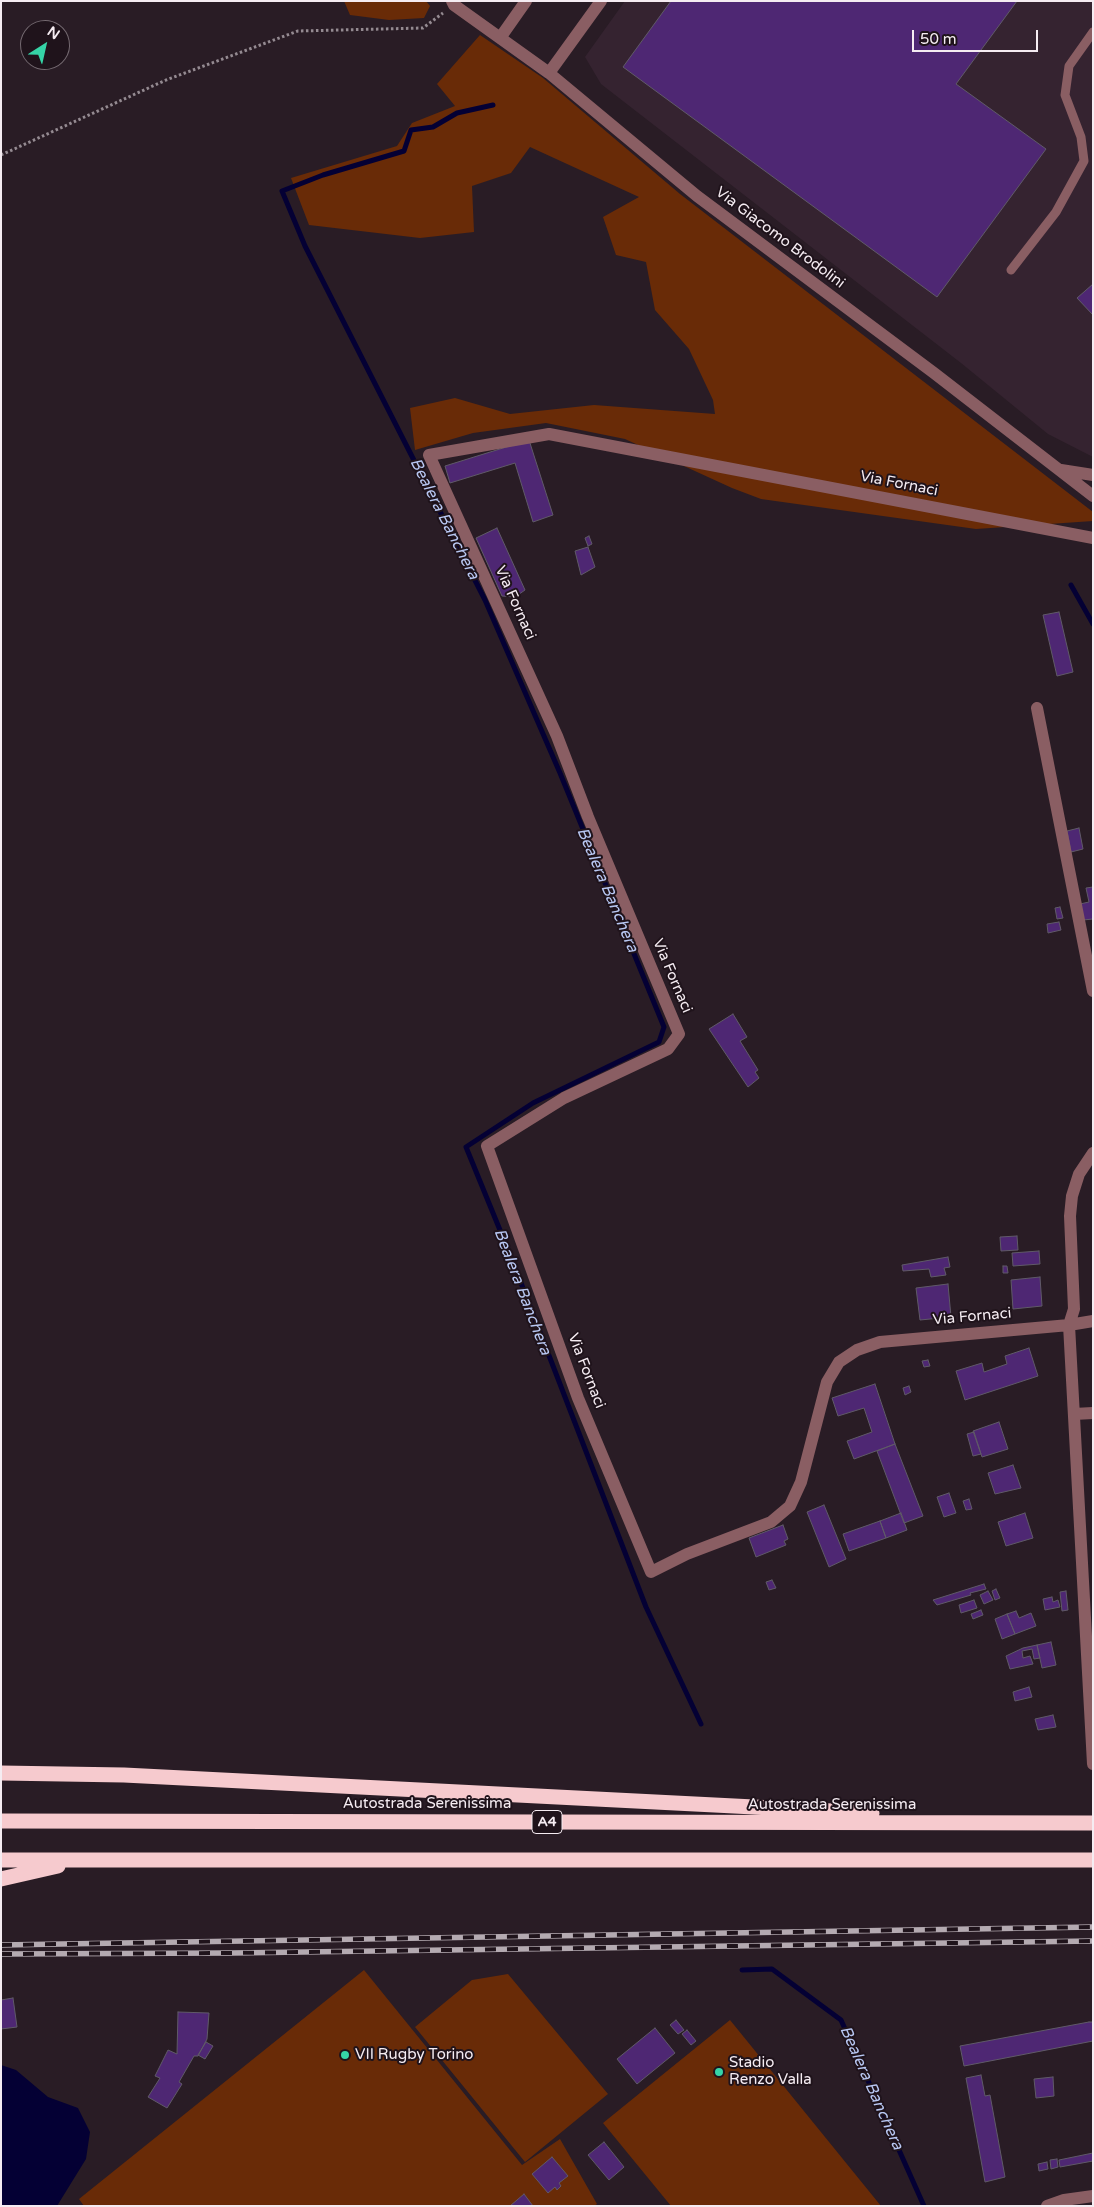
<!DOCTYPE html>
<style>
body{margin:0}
#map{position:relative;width:1094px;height:2207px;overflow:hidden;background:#291c25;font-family:"Varela Round",sans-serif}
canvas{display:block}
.frame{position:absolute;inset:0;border:2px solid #f5ecf2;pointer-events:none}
.north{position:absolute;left:20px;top:20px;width:50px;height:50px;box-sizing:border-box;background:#1f131b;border:1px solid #756a71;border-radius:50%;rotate:35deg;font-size:14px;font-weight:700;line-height:20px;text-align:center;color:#f5ecf2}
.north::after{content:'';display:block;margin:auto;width:18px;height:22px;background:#35d4a7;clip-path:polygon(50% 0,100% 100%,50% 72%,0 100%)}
.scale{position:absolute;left:912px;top:30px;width:126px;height:22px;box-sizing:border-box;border:2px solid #f5ecf2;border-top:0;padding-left:6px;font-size:15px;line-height:18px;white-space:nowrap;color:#f5ecf2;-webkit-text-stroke:4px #1f131b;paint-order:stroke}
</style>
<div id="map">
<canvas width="1094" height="2207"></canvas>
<div class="frame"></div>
<div class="north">N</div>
<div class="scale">50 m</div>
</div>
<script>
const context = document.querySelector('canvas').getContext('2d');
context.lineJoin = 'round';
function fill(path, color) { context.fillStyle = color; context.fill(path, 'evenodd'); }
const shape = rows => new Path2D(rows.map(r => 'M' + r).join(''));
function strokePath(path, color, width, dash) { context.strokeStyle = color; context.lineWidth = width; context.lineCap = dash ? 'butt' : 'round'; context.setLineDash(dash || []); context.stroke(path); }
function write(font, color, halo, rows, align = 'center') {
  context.font = font + ' "Varela Round",sans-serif'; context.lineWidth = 4; context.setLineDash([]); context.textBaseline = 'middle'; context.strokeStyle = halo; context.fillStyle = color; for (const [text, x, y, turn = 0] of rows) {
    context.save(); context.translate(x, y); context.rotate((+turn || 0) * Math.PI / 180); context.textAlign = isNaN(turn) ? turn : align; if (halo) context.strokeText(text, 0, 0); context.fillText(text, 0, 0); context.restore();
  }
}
const built = shape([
 [625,1,1093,1,1093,457,1048,434,961,363,601,84,585,57]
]);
const green = shape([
 [344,1,426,1,430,6,424,18,389,20,350,15],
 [480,35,543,78,680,194,1093,512,1093,521,976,529,761,499,732,488,625,439,546,423,473,433,415,450,410,408,455,398,510,414,594,405,715,414,713,400,689,349,655,310,646,262,616,255,603,217,639,197,530,147,511,173,472,186,474,232,420,238,309,225,291,178,397,146,412,123,455,106,437,84],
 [364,1970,522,2165,560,2139,597,2204,594,2206,84,2206,79,2199],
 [508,1974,608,2094,525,2162,415,2027,472,1980],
 [730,2020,881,2206,671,2206,603,2123]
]);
const water = shape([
 [1,2065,16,2070,48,2097,78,2108,90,2132,86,2159,57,2206,1,2206]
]);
const stream = shape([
 [493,105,457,113,433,127,411,130,404,151,323,175,282,191,305,246,485,600,560,773,664,1027,659,1042,533,1103,466,1147,511,1257,646,1607,701,1724],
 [1071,585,1093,624],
 [742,1970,772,1969,841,2020,924,2206]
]);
const building = shape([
 [671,1,1017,1,956,84,1046,149,937,297,623,67,671,1],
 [1093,284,1093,315,1077,298,1093,284],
 [529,440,553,515,533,522,515,463,450,483,445,466,529,440],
 [497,528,525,590,515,597,502,596,476,538,497,528],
 [589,536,592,544,588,546,585,538,589,536],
 [588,547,595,567,581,575,575,551,588,547],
 [1059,612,1073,672,1057,676,1043,615,1059,612],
 [1079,828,1083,849,1071,852,1067,831,1079,828],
 [1093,887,1093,919,1083,920,1080,904,1089,902,1086,888,1093,887],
 [1060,907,1063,918,1057,919,1055,908,1060,907],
 [1059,922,1061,930,1048,933,1047,924,1059,922],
 [733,1014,747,1037,740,1041,758,1070,755,1072,759,1078,748,1087,709,1029,733,1014],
 [1017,1236,1018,1250,1001,1251,1000,1237,1017,1236],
 [1039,1251,1040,1264,1013,1266,1012,1253,1039,1251],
 [948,1257,950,1267,944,1268,946,1275,931,1277,929,1269,903,1271,902,1265,948,1257],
 [1003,1266,1007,1266,1008,1273,1003,1273,1003,1266],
 [1040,1277,1042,1306,1013,1309,1011,1280,1040,1277],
 [948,1284,951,1317,920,1320,916,1288,948,1284],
 [1029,1348,1038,1376,965,1400,956,1371,982,1363,984,1372,1007,1364,1005,1356,1029,1348],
 [928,1360,930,1366,924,1367,922,1361,928,1360],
 [875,1384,895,1444,854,1459,847,1441,872,1432,864,1408,838,1416,832,1398,875,1384],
 [909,1386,911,1392,905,1395,903,1388,909,1386],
 [999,1422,1008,1449,982,1457,973,1431,999,1422],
 [974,1432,981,1454,973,1456,967,1434,974,1432],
 [895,1444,923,1516,904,1523,877,1451,895,1444],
 [1013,1465,1021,1488,995,1494,988,1473,1013,1465],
 [949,1493,956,1513,944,1517,937,1497,949,1493],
 [969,1499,972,1509,966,1510,963,1501,969,1499],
 [824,1505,846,1559,829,1567,807,1512,824,1505],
 [901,1513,907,1530,886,1538,880,1521,901,1513],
 [1025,1513,1033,1538,1006,1546,998,1522,1025,1513],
 [880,1521,886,1538,849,1551,843,1534,880,1521],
 [783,1525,788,1539,784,1541,786,1545,756,1557,749,1538,783,1525],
 [772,1580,776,1588,769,1590,766,1582,772,1580],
 [984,1584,986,1589,970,1593,971,1595,937,1605,933,1600,984,1584],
 [996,1589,1000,1598,995,1600,992,1591,996,1589],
 [988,1591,993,1600,984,1604,980,1595,988,1591],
 [1066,1591,1068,1610,1062,1611,1060,1592,1066,1591],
 [1052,1597,1053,1602,1058,1600,1060,1607,1045,1610,1043,1599,1052,1597],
 [974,1600,977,1608,961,1613,959,1605,974,1600],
 [981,1610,983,1615,973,1619,971,1614,981,1610],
 [1016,1611,1019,1618,1031,1613,1036,1626,1015,1634,1007,1614,1016,1611],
 [1007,1614,1015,1634,1002,1639,995,1619,1007,1614],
 [1051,1642,1056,1665,1042,1668,1037,1645,1051,1642],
 [1037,1645,1040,1658,1034,1659,1032,1649,1022,1651,1023,1658,1030,1656,1033,1664,1010,1669,1006,1656,1023,1648,1037,1645],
 [1029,1687,1032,1697,1015,1701,1013,1692,1029,1687],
 [1053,1715,1056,1727,1038,1730,1035,1719,1053,1715],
 [13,1998,17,2027,1,2029,1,2000,13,1998],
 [178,2012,209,2013,207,2039,198,2056,194,2056,179,2082,182,2084,167,2108,148,2097,160,2078,155,2076,168,2050,177,2054,178,2012],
 [676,2020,684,2030,678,2034,670,2025,676,2020],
 [1089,2022,1093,2022,1093,2041,964,2066,960,2046,1089,2022],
 [655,2028,675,2053,637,2084,617,2059,655,2028],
 [687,2030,696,2041,691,2045,682,2034,687,2030],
 [206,2042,213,2046,205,2059,198,2055,206,2042],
 [981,2075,985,2096,990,2095,1005,2177,985,2182,966,2078,981,2075],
 [1053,2077,1054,2096,1036,2098,1034,2079,1053,2077],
 [604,2142,624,2167,609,2180,588,2155,604,2142],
 [1093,2153,1093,2161,1060,2167,1059,2160,1093,2153],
 [552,2157,568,2176,559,2183,561,2186,557,2190,555,2187,548,2193,532,2174,552,2157],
 [1057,2159,1058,2167,1051,2169,1050,2160,1057,2159],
 [1047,2162,1048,2169,1039,2171,1038,2164,1047,2162],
 [524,2194,533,2206,510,2206,524,2194]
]);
const path = shape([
 [1,155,166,80,298,31,423,28,443,13]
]);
const service = shape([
 [1011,270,1056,212,1084,161,1081,137,1065,95,1069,66,1093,32]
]);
const minor = shape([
 [452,1,454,5,549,73,697,196,934,373,1093,496],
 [500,38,526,1],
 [549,73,601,1],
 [1061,470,1093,475],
 [1093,538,549,434,429,455,557,736,588,817,679,1034,668,1049,564,1098,487,1146,578,1398,651,1572,687,1554,771,1522,790,1506,801,1482,827,1382,839,1362,857,1350,880,1342,1069,1325,1093,1321],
 [1037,708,1093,991],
 [1093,1153,1079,1174,1072,1196,1070,1216,1074,1309,1069,1325,1093,1764],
 [1074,1414,1093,1413],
 [1047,2206,1064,2200,1093,2196]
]);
const motorway = shape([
 [1,1773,124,1775,872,1813],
 [1,1821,1093,1823],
 [1,1860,1093,1860],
 [1,1879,58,1866]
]);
const rail = shape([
 [1,1945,1093,1927],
 [1,1954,232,1953,1093,1941]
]);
const markers = [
 [345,2055,5,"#35d4a7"],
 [719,2072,5,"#35d4a7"]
];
const shields = [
 [547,1822,30]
];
const shieldNames = [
 ["A4",547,1822]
];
const streetNames = [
 ["Via Giacomo Brodolini",780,238,37],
 ["Via Fornaci",899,484,11],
 ["Via Fornaci",515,603,66],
 ["Via Fornaci",672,976,67],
 ["Via Fornaci",972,1317,-5],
 ["Via Fornaci",586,1371,69],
 ["Autostrada Serenissima",427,1804],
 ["Autostrada Serenissima",832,1805]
];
const poiNames = [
 ["VII Rugby Torino",355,2055],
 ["Stadio",729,2063],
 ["Renzo Valla",729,2080]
];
const waterNames = [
 ["Bealera Banchera",444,519,63],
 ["Bealera Banchera",607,890,67],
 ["Bealera Banchera",522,1292,69],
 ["Bealera Banchera",871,2088,66]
];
fill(built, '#352330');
fill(green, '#692b07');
fill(water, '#040034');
strokePath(stream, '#040034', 5);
fill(building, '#4e2773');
strokePath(building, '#605a68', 1);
strokePath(path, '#948a91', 3, [2.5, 2.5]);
strokePath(service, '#8a5e63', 9);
strokePath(minor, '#8a5e63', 12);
strokePath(motorway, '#f6cace', 15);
strokePath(rail, '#b4aab1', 5.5);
strokePath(rail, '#1f131b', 4, [11]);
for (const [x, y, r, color] of markers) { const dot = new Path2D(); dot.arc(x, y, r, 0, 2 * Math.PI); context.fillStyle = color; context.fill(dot); strokePath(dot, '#1f131b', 2); }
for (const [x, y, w] of shields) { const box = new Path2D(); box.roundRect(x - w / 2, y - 11.5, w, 23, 4); context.fillStyle = '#1f131b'; context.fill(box); strokePath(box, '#f5ecf2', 1); }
write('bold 14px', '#f5ecf2', null, shieldNames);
write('15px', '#f5ecf2', '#1f131b', streetNames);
write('15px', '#f5ecf2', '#1f131b', poiNames, 'left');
write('italic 16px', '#b8c7f2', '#1f131b', waterNames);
</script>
